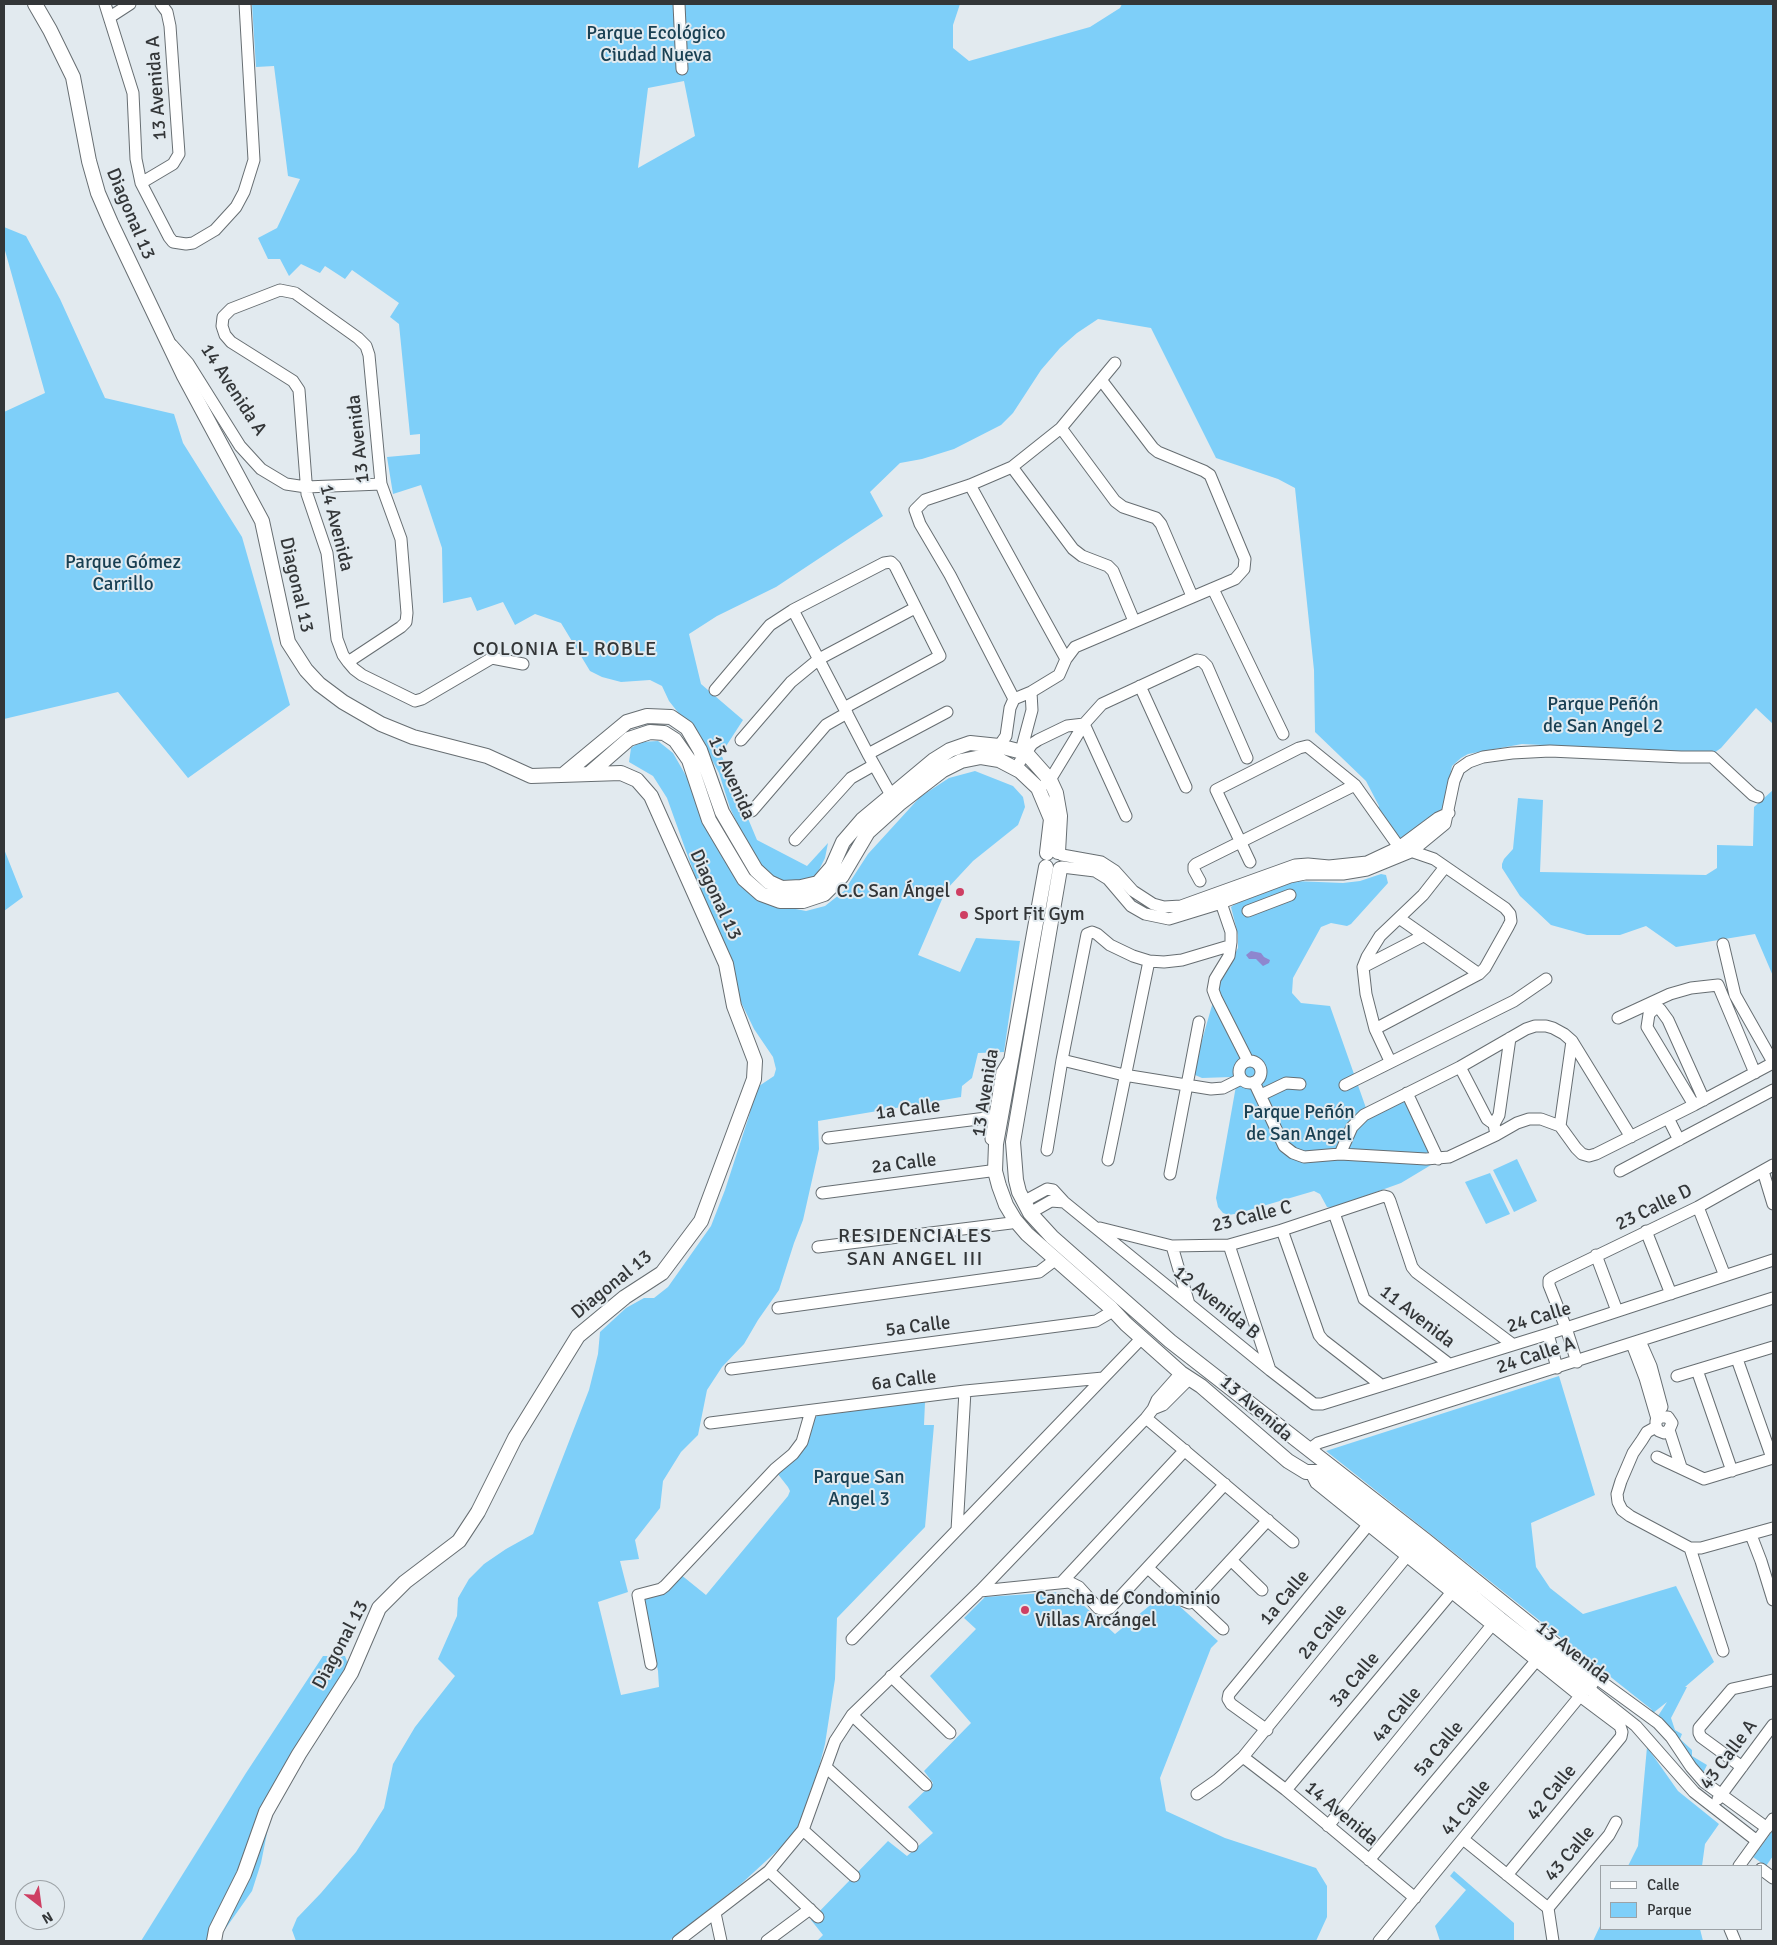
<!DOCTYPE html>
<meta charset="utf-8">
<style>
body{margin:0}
#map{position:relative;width:1777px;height:1945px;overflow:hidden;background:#e2eaef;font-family:Signika,sans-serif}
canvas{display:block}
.frame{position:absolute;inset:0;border:5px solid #333638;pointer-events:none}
.legend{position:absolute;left:1600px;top:1865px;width:162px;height:65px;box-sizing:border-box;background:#e2eaef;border:1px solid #9ca2a6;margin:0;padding:6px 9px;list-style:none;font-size:15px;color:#333638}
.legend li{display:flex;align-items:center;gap:10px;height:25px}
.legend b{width:25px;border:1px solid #9ca2a6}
.north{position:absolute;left:15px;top:1880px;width:50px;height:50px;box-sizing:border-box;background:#e2eaef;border:1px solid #9ca2a6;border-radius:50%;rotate:150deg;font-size:14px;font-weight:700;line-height:20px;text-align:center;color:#333638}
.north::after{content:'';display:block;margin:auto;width:18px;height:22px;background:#ce3f63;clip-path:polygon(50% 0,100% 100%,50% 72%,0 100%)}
</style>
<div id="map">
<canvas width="1777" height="1945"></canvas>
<div class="frame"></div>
<ul class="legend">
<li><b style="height:6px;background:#fff"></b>Calle</li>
<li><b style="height:14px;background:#7ecff9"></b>Parque</li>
</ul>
<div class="north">N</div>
</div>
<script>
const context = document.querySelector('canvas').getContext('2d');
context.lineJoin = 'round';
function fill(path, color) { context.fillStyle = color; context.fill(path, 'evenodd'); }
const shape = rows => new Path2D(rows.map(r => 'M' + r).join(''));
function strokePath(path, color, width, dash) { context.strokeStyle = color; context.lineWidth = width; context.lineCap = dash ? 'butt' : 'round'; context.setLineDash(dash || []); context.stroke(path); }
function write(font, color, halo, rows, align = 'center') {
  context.font = font + ' Signika,sans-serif'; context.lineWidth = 4; context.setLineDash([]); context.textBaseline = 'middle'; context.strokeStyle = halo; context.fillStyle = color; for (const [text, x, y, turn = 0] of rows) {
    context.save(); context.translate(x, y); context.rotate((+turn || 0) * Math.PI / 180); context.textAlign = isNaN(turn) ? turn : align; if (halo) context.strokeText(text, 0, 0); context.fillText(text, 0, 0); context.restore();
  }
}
const green = shape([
 [252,4,960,4,953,25,953,48,969,61,1090,27,1120,8,1122,4,1773,4,1773,724,1756,708,1721,748,1714,753,1522,744,1468,754,1461,758,1452,766,1443,811,1401,844,1378,809,1379,806,1366,781,1315,732,1314,670,1295,488,1278,479,1216,458,1151,328,1098,319,1077,333,1060,348,1041,370,1013,413,1001,425,954,449,922,459,900,463,870,492,883,516,776,587,717,616,689,634,701,684,743,720,721,754,757,840,807,866,828,843,825,858,814,880,790,885,770,875,755,862,730,808,719,773,703,744,669,701,662,686,650,680,621,682,602,677,590,671,561,623,535,614,515,625,503,602,477,611,471,597,443,603,442,548,421,485,393,494,387,457,420,454,420,434,410,435,399,324,390,317,399,303,352,270,345,279,325,266,320,273,301,264,289,276,280,259,268,259,258,238,277,228,300,179,288,176,274,66,256,67],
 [684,81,695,136,638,168,648,88],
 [4,227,26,236,60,299,105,398,174,414,183,443,242,537,290,705,188,778,118,692,4,719,4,412,45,393,4,247],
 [658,741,673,753,693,788,723,851,780,906,806,911,825,906,844,891,868,854,920,797,949,778,975,771,1013,786,1023,797,1025,807,1018,825,973,861,946,890,918,955,960,972,976,938,1020,941,1004,1052,978,1053,972,1078,962,1086,961,1097,818,1121,819,1149,803,1220,794,1243,779,1290,758,1320,744,1344,722,1367,707,1390,698,1435,681,1452,663,1481,660,1508,635,1540,639,1559,620,1561,628,1592,598,1602,621,1695,659,1687,658,1671,643,1598,680,1574,706,1595,788,1496,790,1491,788,1487,777,1473,800,1452,811,1432,813,1421,818,1414,925,1402,924,1425,934,1425,925,1527,837,1618,835,1679,825,1744,811,1798,800,1826,779,1849,741,1884,669,1941,296,1941,292,1930,297,1918,321,1893,356,1852,384,1808,393,1764,415,1727,455,1676,438,1659,457,1616,458,1598,469,1579,484,1564,506,1549,533,1534,589,1390,598,1354,600,1332,626,1308,644,1298,654,1298,668,1287,711,1226,725,1190,749,1116,756,1088,774,1076,776,1069,773,1057,754,1029,738,996,667,798,653,776,629,762,631,748,640,742],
 [1773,790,1773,976,1755,934,1676,947,1646,926,1620,935,1587,935,1551,925,1520,896,1502,868,1502,864,1504,859,1513,849,1518,798,1543,800,1540,872,1706,875,1717,868,1717,845,1753,846,1754,807],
 [4,849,23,897,4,911],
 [1381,874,1386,875,1388,883,1351,924,1347,926,1331,923,1321,927,1293,978,1292,993,1301,1003,1330,1006,1366,1108,1402,1095,1436,1162,1401,1183,1332,1208,1327,1207,1320,1194,1314,1191,1239,1213,1229,1215,1223,1213,1218,1207,1216,1198,1236,1086,1234,1078,1231,1077,1202,1078,1195,1075,1194,1073,1196,1061,1217,988,1238,948,1238,935,1231,907,1235,904,1294,881,1343,883,1360,881],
 [1517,1159,1537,1201,1514,1212,1493,1170],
 [1490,1173,1510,1214,1486,1224,1465,1182],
 [1559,1376,1595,1495,1531,1523,1536,1567,1550,1588,1583,1614,1676,1586,1714,1662,1685,1687,1687,1687,1671,1718,1675,1730,1682,1734,1680,1739,1692,1750,1692,1756,1707,1765,1702,1775,1658,1716,1667,1702,1653,1713,1651,1709,1326,1451],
 [1061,1592,1081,1603,1115,1634,1165,1593,1218,1641,1211,1648,1160,1778,1166,1811,1225,1838,1316,1868,1327,1886,1327,1917,1316,1941,817,1941,823,1935,811,1920,888,1841,907,1856,933,1833,908,1807,933,1783,924,1771,971,1723,930,1676,976,1629,964,1618,985,1597],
 [323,1656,345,1656,351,1672,271,1813,261,1863,252,1891,221,1935,222,1941,141,1941,246,1773],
 [1647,1747,1678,1791,1719,1824,1705,1844,1702,1866,1628,1866,1638,1846],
 [1773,1830,1773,1856,1766,1866,1753,1857],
 [1454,1871,1514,1923,1514,1941,1440,1941,1435,1926,1466,1890,1450,1876],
 [1601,1924,1601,1929,1700,1929,1703,1941,1593,1941]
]);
const water = shape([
 [1251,951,1261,953,1264,957,1270,960,1269,963,1263,966,1256,959,1249,959,1246,955]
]);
const minor = shape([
 [105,4,133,93,136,159,141,183,169,237,173,242,186,244,193,243,215,230,236,207,244,192,254,160,245,4],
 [679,4,682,69],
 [110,17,130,4],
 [141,183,173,164,179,154,170,26,167,12,161,4],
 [172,345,188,363,240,446,261,469,286,484,306,487,381,484],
 [1061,428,1115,501,1123,507,1156,518,1161,524,1192,596],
 [1012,467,1073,549,1082,556,1108,566,1113,571,1134,621],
 [970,485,1066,659],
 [1213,589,1283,734],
 [793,610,868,754,891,795,897,802],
 [348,662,401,627,406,622,407,613,401,539,381,484,369,355,366,346,358,338,295,293,280,290,231,309,223,317,222,326,225,335,231,342,293,381,299,390,307,494,327,553,337,639,343,655,348,662,354,669,362,675,415,701,422,699,492,658,523,664],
 [1140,686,1186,787],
 [715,690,770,625,793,610,884,563,891,562,895,566,940,656,844,708],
 [1014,699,950,575,920,524,915,510,925,500,970,485,1012,467,1061,428,1115,363],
 [1084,724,1126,816],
 [741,740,791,682,819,659,915,608],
 [999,746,1006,736,1010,708,1014,699,1031,692,1059,675,1066,659,1075,647,1235,579,1244,569,1245,559,1210,475,1204,471,1158,452,1153,448,1102,381],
 [1021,751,1032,710,1031,692],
 [868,754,947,712],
 [1015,769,1032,744,1038,740,1067,726,1084,724],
 [1045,784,1050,780,1084,724,1102,704,1197,660,1202,661,1207,666,1247,758],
 [752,811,826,725,847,713],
 [795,840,851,778,874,765],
 [1062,855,1101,862,1115,871,1133,891,1153,904,1164,907,1181,906,1295,865,1308,864,1329,866,1367,862,1399,847,1438,818,1449,813],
 [1250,862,1216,790,1299,748,1307,746,1355,785,1399,847,1434,859,1505,908,1510,914,1511,921,1508,927,1485,968,1479,974,1375,1029],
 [1062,867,1095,871,1108,879,1131,906,1145,914,1169,919,1218,904,1290,877,1305,874,1343,874,1367,870,1411,852,1445,824,1454,781,1459,769,1469,762,1483,757,1512,753,1550,751,1681,757,1712,757,1753,795,1758,797],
 [1200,881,1194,870,1194,866,1196,864,1355,785],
 [1219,897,1231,932,1231,942,1229,956,1215,979,1213,990,1216,998,1248,1061],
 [1248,911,1290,895],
 [1399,918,1479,974],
 [1723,944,1735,995,1773,1062],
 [1363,967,1423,936],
 [1618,1018,1670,994,1691,988,1718,985,1755,1073],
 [1062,1060,1124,1075,1211,1089,1223,1088,1241,1079],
 '1239 1072a11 11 0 1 1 22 0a11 11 0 1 1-22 0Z',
 [1390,1061,1375,1029,1366,994,1363,967,1367,957,1380,936,1423,895,1445,867],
 [1460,1067,1487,1119,1494,1124],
 [1254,1082,1284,1146,1293,1153,1304,1157,1340,1154,1426,1159,1449,1157,1496,1135,1517,1123,1529,1119,1541,1119,1560,1126,1576,1148,1582,1154,1589,1156,1596,1154,1694,1105,1773,1063],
 [1345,1085,1514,1001,1546,979],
 [1407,1093,1438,1159],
 [1261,1095,1286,1083,1300,1084],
 [1694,1105,1647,1027,1649,1014,1654,1009,1660,1009,1668,1020,1704,1100],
 [1668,1118,1679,1140],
 [1560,1126,1572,1041],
 [1496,1135,1494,1124,1499,1115,1510,1038],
 [828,1138,994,1117],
 [991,1139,1002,1072,1008,1062],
 [1047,1150,1062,1060,1087,934,1092,932,1097,934,1110,945,1133,956,1149,961,1164,962,1182,960,1229,946],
 [1340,1154,1352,1127,1364,1115,1460,1067,1526,1029,1535,1026,1546,1026,1553,1028,1564,1034,1572,1041,1631,1137],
 [1108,1160,1149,961],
 [1620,1171,1773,1090],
 [1763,1171,1773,1204],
 [1170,1174,1199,1022],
 [822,1193,990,1171],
 [1023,1202,1047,1189,1053,1190,1064,1202,1270,1370,1314,1404,1322,1404,1548,1334,1773,1260],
 [1698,1207,1725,1276],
 [1030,1213,1051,1201,1064,1202],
 [1334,1213,1364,1299,1449,1364],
 [1100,1228,1172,1246,1229,1245,1282,1230,1384,1196,1388,1197,1390,1201,1412,1267,1416,1272,1512,1344],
 [1282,1230,1319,1335,1323,1340,1381,1385],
 [1646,1231,1671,1294],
 [1229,1245,1270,1370],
 [1172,1246,1189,1304],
 [818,1247,1011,1223],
 [1596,1255,1617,1311],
 [778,1308,1039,1272,1051,1263],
 [1548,1334,1557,1368],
 [1640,1341,1651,1366,1662,1407],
 [1632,1344,1645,1378,1657,1419],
 [1737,1359,1772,1458],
 [1577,1362,1566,1328,1549,1285,1549,1280,1553,1277,1698,1207,1773,1165],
 [731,1369,1096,1321,1108,1314],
 [1697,1370,1732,1471],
 [1677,1376,1773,1347],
 [1153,1409,1163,1405,1189,1379],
 [1146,1418,1293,1542],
 [710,1423,965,1391,1103,1378],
 [1656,1427,1659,1431,1664,1433,1669,1430,1672,1423,1668,1417,1660,1417,1656,1421,1656,1427,1647,1432,1642,1440,1633,1453,1621,1481,1617,1494,1618,1502,1622,1510,1630,1516,1690,1548,1723,1651],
 [1669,1430,1681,1467],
 [1310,1449,1318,1443,1773,1298],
 [1657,1457,1704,1479,1773,1458],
 [1310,1471,1316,1483,1580,1696,1620,1726,1622,1732,1621,1737,1507,1875],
 [957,1530,965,1391],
 [1751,1535,1761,1561,1773,1600],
 [1690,1548,1701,1548,1773,1528],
 [1231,1560,1262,1590],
 [1148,1568,1184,1601,1189,1603,1193,1601,1268,1520],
 [1062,1582,1185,1450],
 [980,1591,1069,1582,1079,1587,1098,1608,1104,1610,1110,1608,1225,1484],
 [1193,1601,1223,1629],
 [852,1639,1137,1343],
 [651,1664,638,1595,661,1589,665,1586,775,1469,793,1454,802,1442,811,1411],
 [891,1676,950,1733],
 [1595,1677,1658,1723,1671,1737,1691,1767,1704,1782,1767,1828],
 [1588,1688,1636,1726,1694,1792,1757,1841],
 [852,1715,926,1785],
 [1267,1730,1231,1704,1228,1699,1229,1694,1369,1524],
 [1243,1757,1286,1790,1415,1898],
 [1742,1767,1701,1737,1699,1733,1699,1728,1732,1689,1773,1680],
 [827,1768,912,1846],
 [1286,1790,1452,1592],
 [1197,1794,1217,1780,1243,1757,1407,1556],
 [1718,1799,1773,1725],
 [1328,1826,1492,1625],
 [803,1830,854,1876],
 [1463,1839,1548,1908,1553,1941],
 [1369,1860,1536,1661],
 [1739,1866,1773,1819],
 [1761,1869,1773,1878],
 [769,1871,818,1917],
 [1548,1908,1609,1835,1616,1822],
 [715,1913,721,1941],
 [1730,1929,1735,1941],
 [678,1941,769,1871,803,1830,835,1741,852,1715,980,1591,1146,1418,1153,1409,1157,1400,1181,1373],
 [767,1941,810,1909],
 [1379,1941,1580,1696]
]);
const tertiary = shape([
 [35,4,50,30,73,77,89,161,98,193,111,223,184,376,262,521,288,642,306,670,319,684,343,702,381,724,413,737,487,756,531,776,621,773,637,780,651,796,726,964,734,1006,755,1061,754,1079,701,1221,662,1273,625,1297,578,1336,515,1438,478,1512,459,1541,405,1582,379,1608,351,1673,299,1754,266,1812,244,1874,216,1930,214,1941],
 [590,773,629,739,650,732,664,733,675,740,689,760,709,820,744,879,761,894,780,901,803,901,824,894,842,876,868,832,899,804,943,770,961,761,981,757,999,760,1020,771,1038,788,1051,819,1047,853],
 [563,775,627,722,647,716,671,717,687,728,700,750,722,812,756,870,769,882,782,888,801,887,818,883,832,867,843,842,862,820,934,760,950,750,970,743,999,746,1026,753,1050,780,1056,793,1060,816,1058,852],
 [1046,867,996,1144,995,1171,999,1186,1006,1205,1015,1220,1027,1234,1111,1308,1126,1324,1181,1373,1201,1386,1288,1461,1306,1472,1321,1472,1500,1619,1588,1688,1595,1677,1425,1540,1170,1341,1052,1237,1030,1213,1019,1192,1016,1180,1013,1142,1060,869]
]);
const markers = [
 [960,892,5,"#ce3f63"],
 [964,915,5,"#ce3f63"],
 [1025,1610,5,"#ce3f63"]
];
const parkNames = [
 ["Parque Ecológico",656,34],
 ["Ciudad Nueva",656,56],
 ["Parque Gómez",123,563],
 ["Carrillo",123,585],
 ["Parque Peñón",1603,705],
 ["de San Angel 2",1603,727],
 ["Parque Peñón",1299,1113],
 ["de San Angel",1299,1135],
 ["Parque San",859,1478],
 ["Angel 3",859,1500]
];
const streetNames = [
 ["13 Avenida A",157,88,-94],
 ["Diagonal 13",130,214,67],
 ["14 Avenida A",233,390,57],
 ["13 Avenida",359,439,-96],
 ["14 Avenida",336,528,76],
 ["Diagonal 13",296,585,77],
 ["13 Avenida",731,778,66],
 ["Diagonal 13",715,895,65],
 ["13 Avenida",986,1093,-81],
 ["1a Calle",908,1110,-7],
 ["2a Calle",904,1164,-7],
 ["23 Calle D",1654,1208,-26],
 ["23 Calle C",1252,1217,-14],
 ["Diagonal 13",612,1285,-39],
 ["12 Avenida B",1216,1303,39],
 ["11 Avenida",1417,1317,38],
 ["24 Calle",1539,1318,-17],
 ["5a Calle",918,1327,-7],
 ["24 Calle A",1536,1356,-18],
 ["6a Calle",904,1381,-7],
 ["13 Avenida",1256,1409,41],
 ["1a Calle",1285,1598,-50],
 ["2a Calle",1323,1632,-51],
 ["Diagonal 13",341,1645,-62],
 ["13 Avenida",1573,1653,38],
 ["3a Calle",1355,1680,-50],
 ["4a Calle",1397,1715,-51],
 ["5a Calle",1439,1749,-50],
 ["43 Calle A",1729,1755,-53],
 ["42 Calle",1552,1793,-51],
 ["41 Calle",1466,1808,-51],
 ["14 Avenida",1341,1814,40],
 ["43 Calle",1570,1854,-50]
];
const poiNames = [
 ["C.C San Ángel",950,892,"right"],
 ["Sport Fit Gym",974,915],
 ["Cancha de Condominio",1035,1599],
 ["Villas Arcángel",1035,1621]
];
const neighbourhoodNames = [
 ["COLONIA EL ROBLE",565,650],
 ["RESIDENCIALES",915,1237],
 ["SAN ANGEL III",915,1260]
];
fill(green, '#7ecff9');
fill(water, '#8e87cf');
strokePath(minor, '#676e72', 13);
strokePath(tertiary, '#676e72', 16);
strokePath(minor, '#fff', 11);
strokePath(tertiary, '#fff', 14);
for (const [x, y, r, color] of markers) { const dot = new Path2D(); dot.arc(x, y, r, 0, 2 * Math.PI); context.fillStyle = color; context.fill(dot); strokePath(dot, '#e2eaef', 2); }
write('19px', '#194053', '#e2eaef', parkNames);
write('19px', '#333638', '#e2eaef', streetNames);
write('19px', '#333638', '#e2eaef', poiNames, 'left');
context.letterSpacing = '1px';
write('20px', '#333638', '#e2eaef', neighbourhoodNames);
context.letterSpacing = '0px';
</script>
